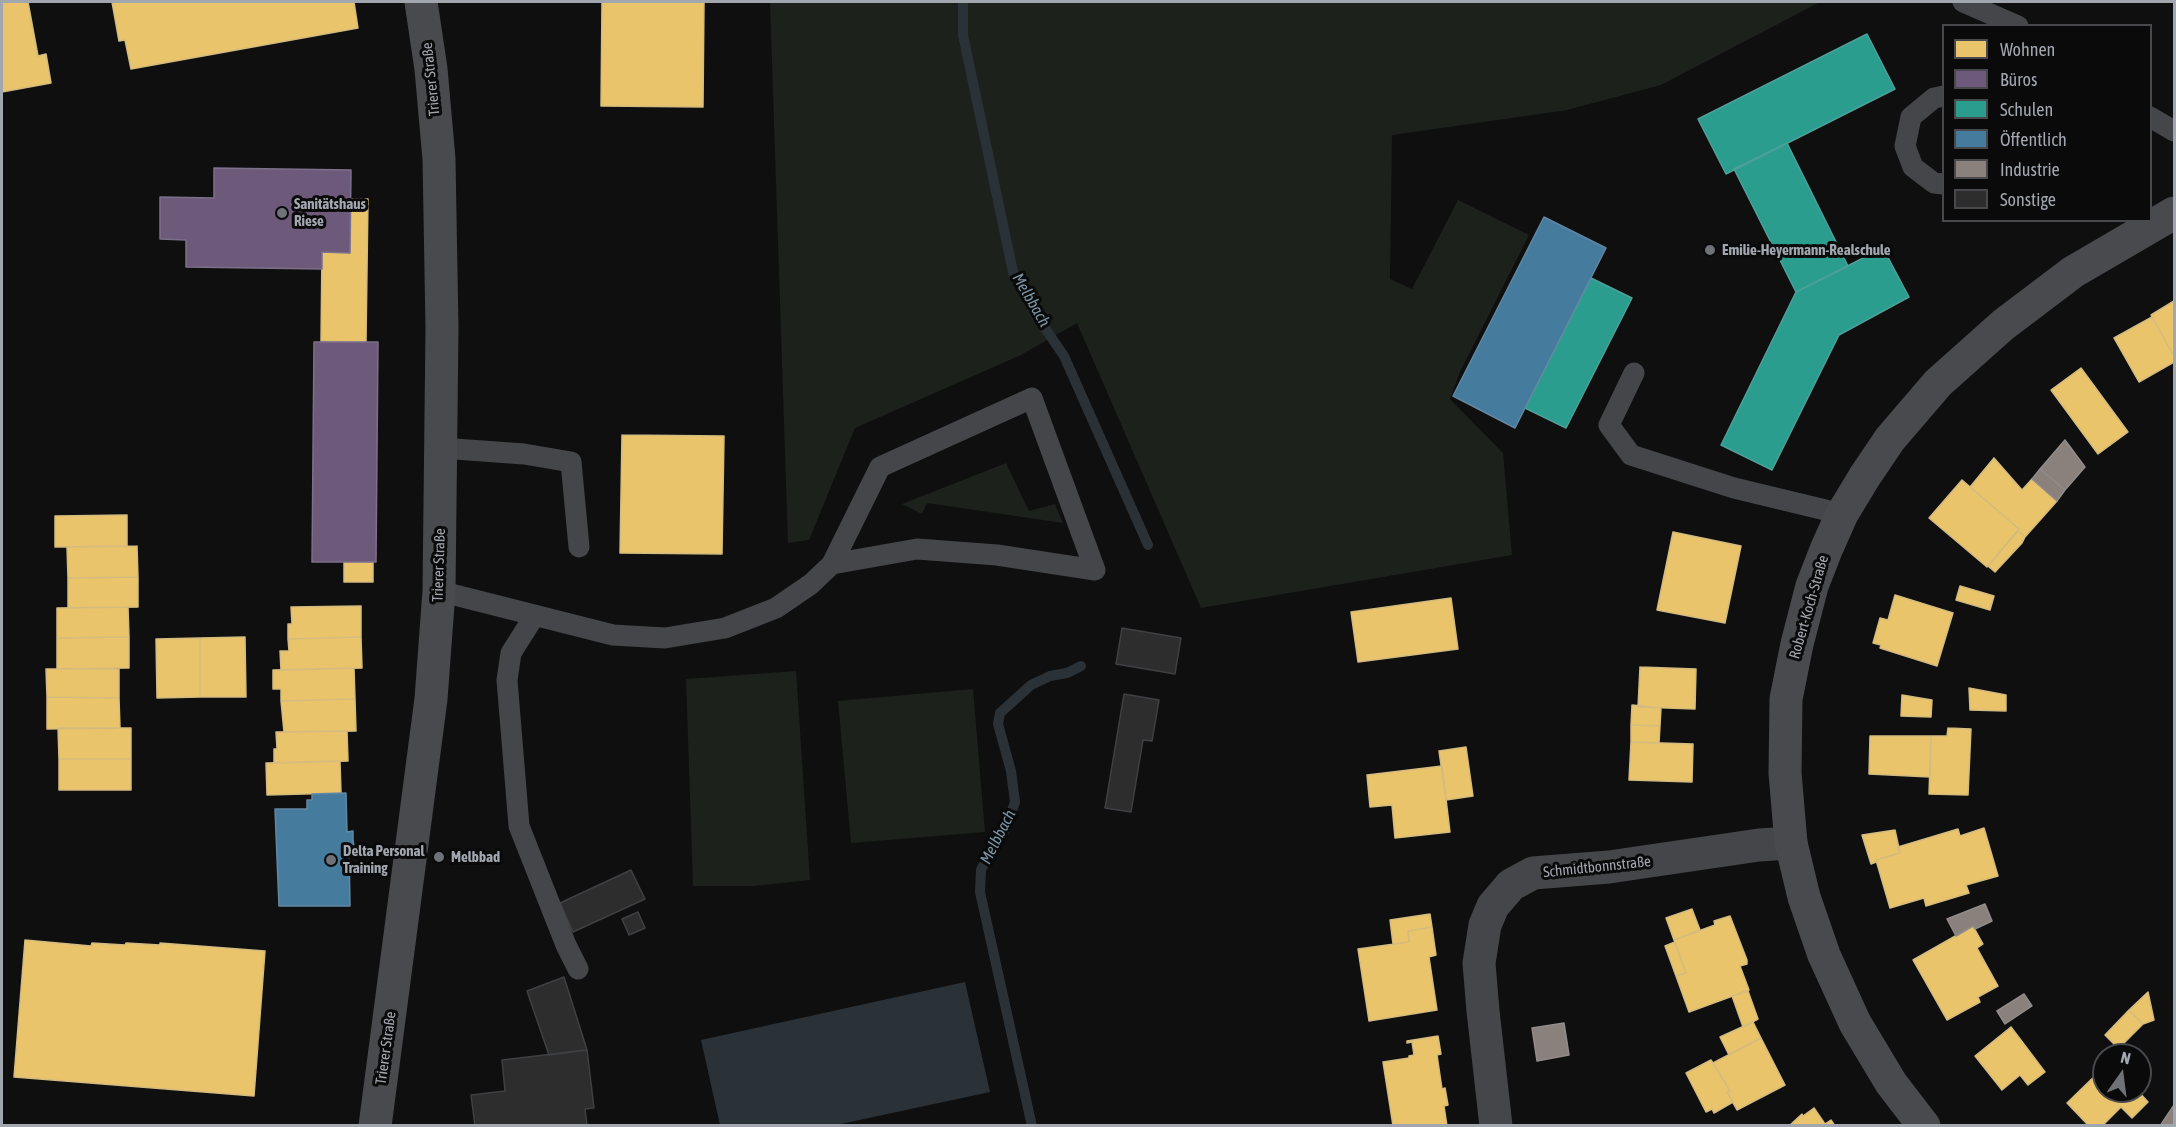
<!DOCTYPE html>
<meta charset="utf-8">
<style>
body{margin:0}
#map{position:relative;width:2176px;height:1127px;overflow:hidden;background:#0f0f10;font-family:"Asap Condensed",sans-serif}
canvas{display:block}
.frame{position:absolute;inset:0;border:3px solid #a2a7af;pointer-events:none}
.legend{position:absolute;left:1942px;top:24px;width:210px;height:198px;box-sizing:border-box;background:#0a0a0b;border:2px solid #47494d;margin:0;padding:8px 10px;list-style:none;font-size:18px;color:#a2a7af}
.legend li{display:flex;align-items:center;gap:12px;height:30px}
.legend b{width:30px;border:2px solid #47494d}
.north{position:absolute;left:2092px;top:1043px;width:60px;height:60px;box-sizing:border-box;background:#0a0a0b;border:2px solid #47494d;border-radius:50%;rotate:14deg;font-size:16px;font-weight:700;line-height:24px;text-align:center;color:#a2a7af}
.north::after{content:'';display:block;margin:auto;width:21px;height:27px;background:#6f7277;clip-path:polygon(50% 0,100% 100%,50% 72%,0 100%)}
</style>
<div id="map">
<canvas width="2176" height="1127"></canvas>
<div class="frame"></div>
<ul class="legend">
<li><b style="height:16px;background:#e9c46a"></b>Wohnen</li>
<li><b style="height:16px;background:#6d597a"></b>Büros</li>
<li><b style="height:16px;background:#2a9d8f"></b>Schulen</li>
<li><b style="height:16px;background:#457b9d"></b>Öffentlich</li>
<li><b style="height:16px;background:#8a817c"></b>Industrie</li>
<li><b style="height:16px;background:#2d2d2e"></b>Sonstige</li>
</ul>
<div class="north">N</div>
</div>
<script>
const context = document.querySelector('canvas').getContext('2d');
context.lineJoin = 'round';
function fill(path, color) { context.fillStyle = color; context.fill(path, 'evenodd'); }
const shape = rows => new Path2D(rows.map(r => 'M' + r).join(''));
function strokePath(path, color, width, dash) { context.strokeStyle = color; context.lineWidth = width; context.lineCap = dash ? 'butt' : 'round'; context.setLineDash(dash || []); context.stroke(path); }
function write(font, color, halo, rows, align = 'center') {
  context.font = font + ' "Asap Condensed",sans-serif'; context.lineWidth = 6; context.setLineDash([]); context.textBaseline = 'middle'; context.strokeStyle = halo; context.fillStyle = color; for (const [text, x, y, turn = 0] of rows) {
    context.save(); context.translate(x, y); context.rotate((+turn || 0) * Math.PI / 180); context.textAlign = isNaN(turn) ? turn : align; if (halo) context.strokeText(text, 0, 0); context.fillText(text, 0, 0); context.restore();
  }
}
const green = shape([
 [770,2,1820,2,1661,85,1567,110,1392,135,1390,279,1412,289,1458,200,1529,235,1460,372,1450,399,1503,453,1512,555,1201,608,1077,323,1021,355,855,428,809,540,788,543],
 [1006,463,1029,511,1055,504,1063,523,927,503,922,514,902,504],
 [796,671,810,880,754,886,693,886,686,679],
 [973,689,985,832,851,843,838,701]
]);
const water = shape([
 [965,982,990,1092,836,1125,720,1125,701,1040]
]);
const homes = shape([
 [2,2,28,2,38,56,46,54,51,83,2,92,2,2],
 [112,2,354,2,358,28,131,69,125,40,119,41,112,2],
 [602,2,704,2,703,107,601,106,602,2],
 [351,199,368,199,366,342,321,341,322,252,350,253,351,199],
 [2174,301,2174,356,2151,315,2174,301],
 [2152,317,2174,356,2174,362,2139,382,2114,338,2152,317],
 [2081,368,2128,432,2098,454,2051,390,2081,368],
 [622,435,724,436,722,554,620,553,622,435],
 [1994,458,2022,490,2032,479,2057,501,2025,537,2018,531,2019,529,1970,487,1994,458],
 [1962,480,2019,529,1987,567,1929,518,1962,480],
 [127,515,127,546,55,547,55,516,127,515],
 [2018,531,2025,537,2022,543,1995,572,1988,566,2018,531],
 [1673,532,1741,546,1725,623,1657,610,1673,532],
 [137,546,138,577,68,578,67,547,137,546],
 [344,562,373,562,373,582,344,582,344,562],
 [138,577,138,607,68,608,68,578,138,577],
 [1960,586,1994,596,1990,610,1956,600,1960,586],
 [1895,595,1953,613,1937,666,1880,648,1881,645,1873,643,1880,618,1888,620,1895,595],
 [1451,598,1458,649,1358,662,1351,612,1451,598],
 [361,606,361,637,288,639,288,624,292,624,291,607,361,606],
 [128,607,129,637,57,638,57,608,128,607],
 [129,637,129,668,57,669,57,638,129,637],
 [245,637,246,697,200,697,200,638,245,637],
 [361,637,362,668,281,670,280,651,289,651,288,639,361,637],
 [200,638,200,697,157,698,156,639,200,638],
 [1640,667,1696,669,1695,709,1638,707,1640,667],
 [354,668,355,699,281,701,281,689,273,689,273,670,354,668],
 [46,669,119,669,119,698,47,697,46,669],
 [1969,688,2006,695,2006,711,1970,710,1969,688],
 [1902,695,1932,700,1931,717,1901,716,1902,695],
 [47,697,119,698,120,728,47,729,47,697],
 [355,699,356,731,284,732,281,701,355,699],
 [1632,705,1661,708,1660,726,1631,725,1632,705],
 [1631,725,1660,726,1659,743,1631,742,1631,725],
 [58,728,131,728,131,759,59,759,58,728],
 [1948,728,1971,729,1968,795,1929,794,1931,736,1947,736,1948,728],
 [347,731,348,761,274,763,274,749,277,749,276,732,347,731],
 [1870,736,1931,736,1930,777,1869,774,1870,736],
 [1631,742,1693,744,1692,782,1629,780,1631,742],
 [1466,747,1473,796,1446,800,1439,751,1466,747],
 [59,759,131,759,131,790,59,790,59,759],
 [340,761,341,793,267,795,266,763,340,761],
 [1442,766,1450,832,1395,838,1392,805,1370,807,1367,775,1442,766],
 [1984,828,1998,876,1966,885,1969,893,1926,906,1924,898,1890,908,1876,860,1900,853,1898,847,1958,829,1960,836,1984,828],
 [1895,830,1900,853,1876,860,1876,862,1871,864,1862,835,1895,830],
 [1692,909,1700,930,1674,940,1666,918,1692,909],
 [1430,914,1432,927,1408,931,1409,942,1393,944,1390,920,1430,914],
 [1730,916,1747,960,1747,964,1740,966,1749,990,1689,1012,1676,976,1686,973,1674,940,1715,925,1714,921,1730,916],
 [1973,926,1983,944,1977,948,1998,986,1978,997,1980,1002,1947,1020,1913,960,1973,926],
 [1432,927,1436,955,1429,957,1437,1010,1369,1021,1358,949,1409,942,1408,931,1432,927],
 [25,940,91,946,92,943,125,945,126,943,160,945,160,943,265,951,254,1096,14,1077,25,940],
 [1675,942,1686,973,1676,976,1665,946,1675,942],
 [1748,991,1758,1019,1743,1027,1732,996,1748,991],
 [2148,992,2154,1020,2143,1024,2129,1010,2148,992],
 [2129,1010,2143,1024,2120,1047,2125,1051,2121,1055,2116,1055,2120,1050,2105,1035,2129,1010],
 [1753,1022,1761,1038,1729,1055,1720,1037,1753,1022],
 [2011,1027,2045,1072,2028,1085,2020,1075,2002,1090,1975,1056,2011,1027],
 [1438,1036,1441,1054,1437,1055,1442,1089,1445,1088,1448,1105,1444,1106,1447,1126,1393,1126,1383,1062,1409,1058,1409,1056,1414,1055,1412,1042,1407,1043,1407,1041,1438,1036],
 [1761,1038,1785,1085,1737,1110,1727,1092,1730,1091,1713,1063,1761,1038],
 [1711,1060,1730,1091,1727,1092,1733,1102,1714,1113,1712,1109,1706,1112,1686,1073,1711,1060],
 [2104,1067,2104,1091,2138,1091,2148,1102,2132,1118,2121,1107,2102,1126,2089,1126,2067,1103,2104,1067],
 [1814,1108,1825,1124,1831,1120,1835,1126,1789,1126,1802,1114,1803,1116,1814,1108]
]);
const offices = shape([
 [214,168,351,170,350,253,322,252,322,269,186,267,186,240,160,239,160,197,214,198,214,168],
 [314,342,378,342,376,562,312,562,314,342]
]);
const schools = shape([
 [1867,34,1895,89,1726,174,1698,119,1867,34],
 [1787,143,1848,266,1796,292,1734,169,1787,143],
 [1883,248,1909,297,1839,335,1772,470,1721,445,1796,292,1883,248],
 [1591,278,1632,298,1566,428,1525,408,1591,278]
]);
const public = shape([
 [1544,217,1606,248,1515,428,1453,396,1544,217],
 [346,793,347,832,353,831,353,839,354,848,349,848,350,906,279,906,275,809,307,809,307,800,312,800,312,794,346,793]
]);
const industry = shape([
 [2065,440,2085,467,2065,490,2040,469,2065,440],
 [2040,469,2065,490,2057,501,2032,479,2040,469],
 [1985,904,1992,921,1975,929,1973,926,1956,936,1947,919,1985,904],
 [2024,994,2032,1006,2005,1024,1997,1011,2024,994],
 [1564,1023,1569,1055,1537,1061,1532,1028,1564,1023],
 [2174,1105,2174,1126,2160,1126,2174,1105]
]);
const stream = shape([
 [963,2,963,35,1013,272,1034,312,1064,356,1148,545],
 [1032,1126,980,892,981,870,989,854,1005,830,1015,802,1011,771,998,724,1000,713,1031,685,1050,676,1067,673,1081,666]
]);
const building = shape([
 [1122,628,1181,638,1175,674,1116,664,1122,628],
 [1124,694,1159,700,1152,741,1143,740,1131,812,1105,808,1124,694],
 [631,870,645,899,573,932,560,903,631,870],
 [638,912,645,928,629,935,622,919,638,912],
 [564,977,587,1050,549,1055,527,991,564,977],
 [587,1050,594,1108,585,1109,587,1126,475,1126,471,1095,505,1091,502,1060,587,1050]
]);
const lane = shape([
 [1963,2,2018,26],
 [1944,96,1934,98,1911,117,1905,146,1913,167,1934,183,1944,184],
 [2150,117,2174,131],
 [1634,373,1609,425,1631,455,1734,488,1842,514],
 [441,448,524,454,571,462,579,547],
 [439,591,613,635,665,638,725,628,776,608,811,584,832,564,880,467,1032,398,1095,570,997,555,917,549,832,564],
 [535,615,511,653,507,680,519,826,566,945,578,969]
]);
const street = shape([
 [1496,1126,1483,1011,1479,963,1485,925,1493,906,1511,885,1533,873,1609,867,1759,845,1791,843]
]);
const secondary = shape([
 [375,1126,431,699,439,591,442,328,439,159,431,69,421,2],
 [1924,1126,1891,1083,1855,1023,1824,955,1804,897,1791,843,1785,773,1786,699,1797,644,1812,586,1826,550,1842,514,1865,476,1890,439,1938,383,2003,325,2073,272,2174,213]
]);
const markers = [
 [282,213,6,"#6f7277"],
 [1710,250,6,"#6f7277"],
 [439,857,6,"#6f7277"],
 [331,860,6,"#6f7277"]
];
const streetNames = [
 ["Trierer Straße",431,79,-96],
 ["Trierer Straße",439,565,-88],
 ["Robert-Koch-Straße",1809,607,-74],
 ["Schmidtbonnstraße",1597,867,-6],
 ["Trierer Straße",386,1048,-82]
];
const poiNames = [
 ["Sanitätshaus",294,204],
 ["Riese",294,221],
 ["Emilie-Heyermann-Realschule",1722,250],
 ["Delta Personal",343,851],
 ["Training",343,868],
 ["Melbbad",451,857]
];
const waterNames = [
 ["Melbbach",1031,300,60],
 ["Melbbach",998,837,-63]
];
fill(green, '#1c211c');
fill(water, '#2b3237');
fill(homes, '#e9c46a');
strokePath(homes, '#d4bb7f', 1.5);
fill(offices, '#6d597a');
strokePath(offices, '#7d708a', 1.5);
fill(schools, '#2a9d8f');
strokePath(schools, '#4ea099', 1.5);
fill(public, '#457b9d');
strokePath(public, '#6188a2', 1.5);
fill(industry, '#8a817c');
strokePath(industry, '#918c8b', 1.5);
strokePath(stream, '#2b3237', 10);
fill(building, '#2d2d2e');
strokePath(building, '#3f4043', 1.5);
strokePath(lane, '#454649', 21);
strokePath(street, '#454649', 33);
strokePath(secondary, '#494a4d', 33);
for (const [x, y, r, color] of markers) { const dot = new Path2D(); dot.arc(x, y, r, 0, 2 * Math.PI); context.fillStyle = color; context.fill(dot); strokePath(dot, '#0a0a0b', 2); }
write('15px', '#a2a7af', '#0a0a0b', streetNames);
write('bold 15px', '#a2a7af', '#0a0a0b', poiNames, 'left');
write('italic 16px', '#7c96a6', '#0a0a0b', waterNames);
</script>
